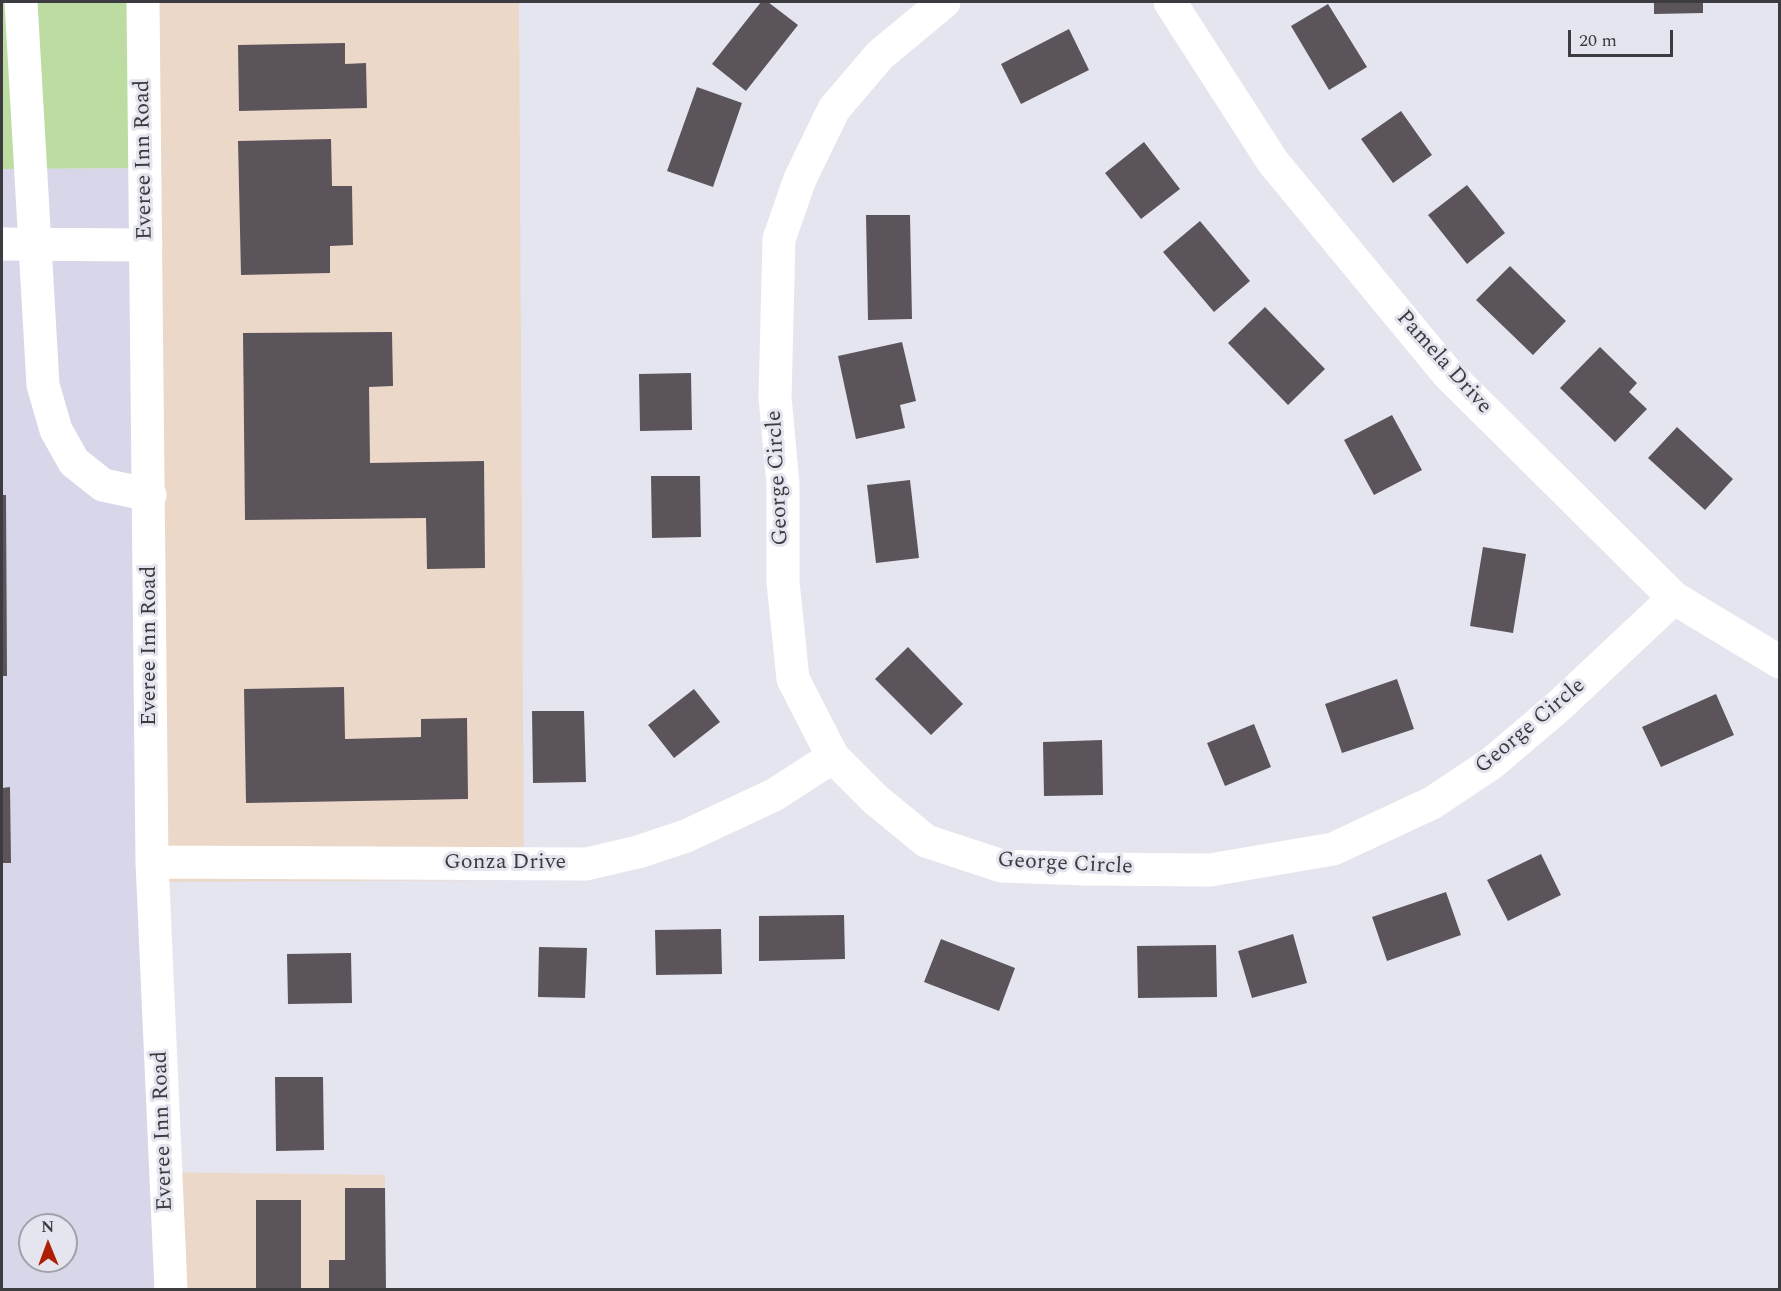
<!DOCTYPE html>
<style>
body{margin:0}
#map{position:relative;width:1781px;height:1291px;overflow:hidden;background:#e5e5f0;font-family:Spectral,serif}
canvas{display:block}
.frame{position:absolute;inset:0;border:3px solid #3c3c40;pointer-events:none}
.north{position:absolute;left:18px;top:1213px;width:60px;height:60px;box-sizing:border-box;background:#e5e5f0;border:2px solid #a1a1aa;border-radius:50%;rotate:359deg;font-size:16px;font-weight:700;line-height:24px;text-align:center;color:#3c3c40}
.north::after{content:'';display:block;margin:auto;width:21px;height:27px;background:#ae2005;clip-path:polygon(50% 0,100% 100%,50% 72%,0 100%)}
.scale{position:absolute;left:1568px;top:30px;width:105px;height:27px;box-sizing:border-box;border:3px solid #3c3c40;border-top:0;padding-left:8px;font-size:18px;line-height:21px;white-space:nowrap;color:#3c3c40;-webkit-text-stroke:4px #e5e5f0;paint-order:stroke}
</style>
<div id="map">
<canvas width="1781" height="1291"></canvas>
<div class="frame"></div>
<div class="north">N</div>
<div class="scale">20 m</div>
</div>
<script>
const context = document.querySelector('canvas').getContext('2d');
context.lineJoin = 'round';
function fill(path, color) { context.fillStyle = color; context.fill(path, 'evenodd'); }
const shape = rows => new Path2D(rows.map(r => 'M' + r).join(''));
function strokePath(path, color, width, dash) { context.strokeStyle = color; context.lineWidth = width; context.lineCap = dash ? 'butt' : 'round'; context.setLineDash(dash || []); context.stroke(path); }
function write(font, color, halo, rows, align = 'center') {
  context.font = font + ' Spectral,serif'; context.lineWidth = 6; context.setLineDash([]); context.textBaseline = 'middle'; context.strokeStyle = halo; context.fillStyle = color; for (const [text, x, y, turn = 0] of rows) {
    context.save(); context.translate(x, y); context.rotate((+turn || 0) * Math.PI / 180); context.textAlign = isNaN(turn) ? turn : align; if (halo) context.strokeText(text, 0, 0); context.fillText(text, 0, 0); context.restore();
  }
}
const commercial = shape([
 [137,2,519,2,524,880,149,882],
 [154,1172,385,1175,385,1289,156,1289]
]);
const built = shape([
 [139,168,156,1289,2,1289,2,169],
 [30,1225,66,1225,66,1261,30,1261]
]);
const green = shape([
 [2,2,137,2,139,168,2,169]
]);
const building = shape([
 [761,2,768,2,798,25,746,91,712,64],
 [1654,2,1703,2,1703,13,1654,14],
 [1328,4,1367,67,1329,90,1291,26],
 [1069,29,1089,70,1021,104,1001,64],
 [345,43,345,64,366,63,367,108,239,111,238,45],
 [697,87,742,103,713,187,667,171],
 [1401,111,1432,155,1393,183,1361,139],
 [331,139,332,186,352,186,353,245,330,246,330,273,241,275,238,141],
 [1144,142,1180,189,1141,219,1105,173],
 [1467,185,1505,233,1467,264,1428,215],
 [866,215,910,215,912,319,868,320],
 [1200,221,1250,281,1214,312,1163,252],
 [1510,266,1566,321,1533,355,1476,300],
 [1265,307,1325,369,1288,405,1228,343],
 [392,332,393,386,369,387,370,463,484,461,485,568,427,569,426,518,245,520,243,333],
 [902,342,916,401,900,405,905,428,856,439,838,356],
 [1600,347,1637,383,1629,392,1647,409,1615,442,1560,388],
 [691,373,692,430,640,431,639,374],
 [1392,415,1422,470,1374,495,1344,440],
 [1677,427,1733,479,1705,510,1648,458],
 [651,476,700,476,701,537,652,538],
 [910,480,919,558,876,563,867,485],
 [2,495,6,495,7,676,2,676],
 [1483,547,1526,554,1513,633,1470,626],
 [908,647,963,704,931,735,875,679],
 [1397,679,1414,729,1342,753,1325,704],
 [344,687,345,739,421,737,421,719,467,718,468,799,246,803,244,689],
 [694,689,720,722,674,758,648,725],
 [1716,694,1734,735,1661,767,1642,727],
 [532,711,584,711,586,782,533,783],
 [1254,724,1271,767,1225,786,1207,743],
 [1102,740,1103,795,1044,796,1043,742],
 [10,787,11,863,2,863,2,788],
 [1541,854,1561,895,1508,921,1487,880],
 [1446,892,1461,935,1387,961,1372,917],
 [844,915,845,959,759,961,759,916],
 [721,929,722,974,656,975,655,930],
 [1293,934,1307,983,1252,998,1238,951],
 [941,939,1015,968,999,1011,924,982],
 [1216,945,1217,997,1138,998,1137,946],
 [539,947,587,948,585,998,538,997],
 [351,953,352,1003,288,1004,287,954],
 [275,1077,323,1077,324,1150,276,1151],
 [345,1188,385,1188,386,1290,329,1290,329,1260,345,1260],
 [256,1200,301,1200,301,1290,256,1290]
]);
const minor = shape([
 [21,2,43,385,56,430,74,462,103,485,150,495],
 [143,2,152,862,171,1290],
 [944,2,880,55,834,109,800,179,779,239,775,397,783,484,783,582,793,679,833,757,875,799,926,841,1002,866,1084,869,1210,870,1333,849,1432,803,1492,763,1559,706,1674,598],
 [1170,2,1273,162,1448,374,1674,598,1780,662],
 [2,244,146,245],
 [152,862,586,864,638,852,686,836,774,795,833,757]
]);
const streetNames = [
 ["Everee Inn Road",145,160,-91],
 ["Pamela Drive",1443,363,48],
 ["George Circle",779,478,-93],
 ["Everee Inn Road",151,646,-90],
 ["George Circle",1531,727,-40],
 ["Gonza Drive",505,864],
 ["George Circle",1065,865,3],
 ["Everee Inn Road",164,1131,-92]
];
fill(commercial, '#ecd8c9');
fill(built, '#d8d7e9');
fill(green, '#bcdca1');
fill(building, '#5c545b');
strokePath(minor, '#fff', 33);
write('22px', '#3c3c40', '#e5e5f0', streetNames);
</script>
